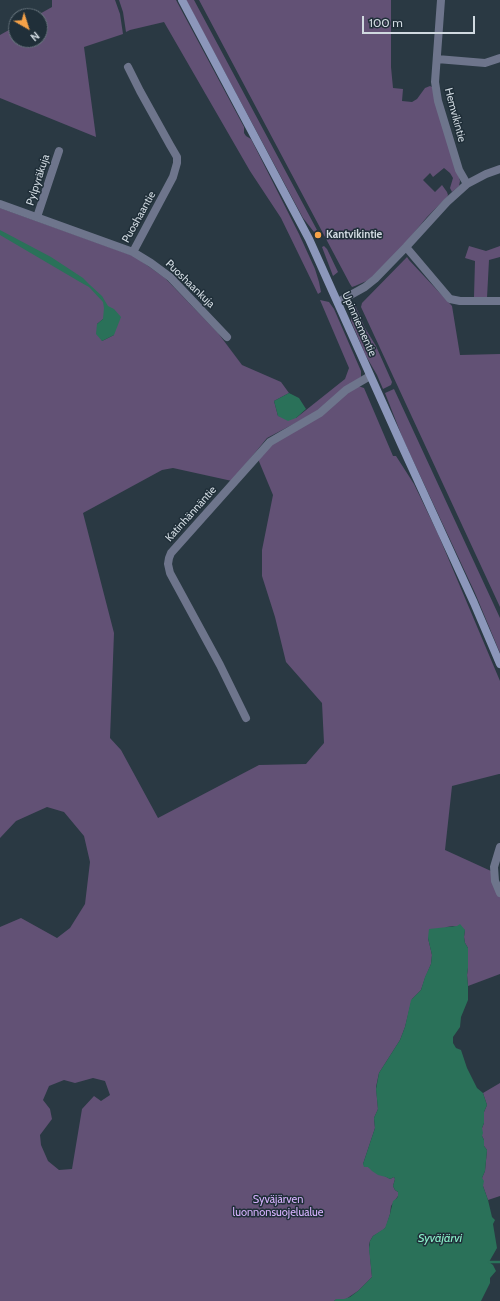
<!DOCTYPE html>
<meta charset="utf-8">
<style>
body{margin:0}
#map{position:relative;width:500px;height:1301px;overflow:hidden;background:#2a3943;font-family:Cabin,sans-serif}
canvas{display:block}
.north{position:absolute;left:8px;top:8px;width:40px;height:40px;box-sizing:border-box;background:#202f39;border:1px solid #66737c;border-radius:50%;rotate:141deg;font-size:11px;font-weight:700;line-height:16px;text-align:center;color:#d0d9e0}
.north::after{content:'';display:block;margin:auto;width:14px;height:18px;background:#f6a248;clip-path:polygon(50% 0,100% 100%,50% 72%,0 100%)}
.scale{position:absolute;left:362px;top:16px;width:113px;height:18px;box-sizing:border-box;border:2px solid #d0d9e0;border-top:0;padding-left:5px;font-size:12px;line-height:14px;white-space:nowrap;color:#d0d9e0;-webkit-text-stroke:3px #202f39;paint-order:stroke}
</style>
<div id="map">
<canvas width="500" height="1301"></canvas>
<div class="north">N</div>
<div class="scale">100 m</div>
</div>
<script>
const context = document.querySelector('canvas').getContext('2d');
context.lineJoin = 'round';
function fill(path, color) { context.fillStyle = color; context.fill(path, 'evenodd'); }
const shape = rows => new Path2D(rows.map(r => 'M' + r).join(''));
function strokePath(path, color, width, dash) { context.strokeStyle = color; context.lineWidth = width; context.lineCap = dash ? 'butt' : 'round'; context.setLineDash(dash || []); context.stroke(path); }
function write(font, color, halo, rows, align = 'center') {
  context.font = font + ' Cabin,sans-serif'; context.lineWidth = 3; context.setLineDash([]); context.textBaseline = 'middle'; context.strokeStyle = halo; context.fillStyle = color; for (const [text, x, y, turn = 0] of rows) {
    context.save(); context.translate(x, y); context.rotate((+turn || 0) * Math.PI / 180); context.textAlign = isNaN(turn) ? turn : align; if (halo) context.strokeText(text, 0, 0); context.fillText(text, 0, 0); context.restore();
  }
}
const green = shape([
 [52,0,115,0,120,14,123,34,84,47,96,137,0,98,0,35,16,26,16,40,40,40,40,16,36,16,52,7],
 [119,0,176,0,244,127,244,133,246,136,251,139,299,234,315,269,319,282,321,292,318,294,281,218,250,171,164,22,130,30,126,32,123,12],
 [186,0,194,0,317,230,314,232,303,218],
 [199,0,391,0,391,67,393,88,403,89,402,101,412,102,417,99,425,88,430,86,432,87,460,181,459,186,452,192,450,188,453,178,450,173,444,168,433,177,430,173,423,180,435,192,442,185,447,192,448,195,447,197,427,217,403,246,371,279,355,286,352,287,350,284],
 [0,208,134,256,165,278,218,333,242,365,281,382,289,393,274,401,278,416,296,418,345,379,349,368,320,300,329,302,334,309,361,371,361,377,322,409,267,438,232,481,173,468,162,470,83,513,114,633,110,738,121,750,158,818,259,765,306,764,324,743,322,703,286,662,275,617,262,576,262,550,273,495,258,459,269,446,358,386,364,388,393,456,396,456,414,484,438,534,500,681,500,774,499,774,452,786,445,850,491,871,493,882,500,897,500,974,468,986,467,975,468,968,468,948,465,943,464,937,465,930,453,926,447,927,428,938,432,955,431,964,425,978,421,990,412,999,405,1027,400,1040,379,1073,376,1087,378,1109,374,1118,375,1128,363,1164,390,1179,394,1177,395,1179,393,1186,395,1190,398,1192,398,1196,391,1206,390,1214,386,1227,383,1230,373,1236,370,1241,369,1245,372,1277,358,1291,346,1299,337,1299,334,1301,0,1301,0,927,21,918,57,938,70,928,85,904,90,862,84,836,64,812,47,807,16,821,0,838],
 [103,319,114,335,102,341,97,324],
 [93,1078,105,1081,110,1095,101,1101,94,1096,82,1109,72,1169,59,1170,48,1161,41,1145,40,1135,52,1119,50,1109,43,1100,49,1086,64,1080,75,1083],
 [324,246,327,249,338,272,333,276,322,247],
 [469,246,486,251,500,246,500,257,489,260,487,298,474,297,475,261,465,258],
 [407,257,409,260,452,306,460,355,500,354,500,607,361,307,362,303],
 [355,305,365,328,376,346,392,382,391,385,383,389,377,375,366,356,351,321,352,310],
 [394,389,500,618,500,653,475,593,403,439,385,393],
 [500,1083,500,1196,488,1200,483,1186,482,1178,485,1171,487,1150,484,1146,484,1140,482,1136,482,1128,484,1123,484,1112,487,1105,483,1093]
]);
const water = shape([
 [0,230,51,257,83,278,90,285,102,296,108,306,114,309,121,317,114,335,102,341,96,334,97,324,103,319,104,308,103,302,89,287,80,282,0,235],
 [289,393,299,398,306,409,296,418,288,421,278,416,274,401],
 [460,924,465,930,464,937,465,943,468,948,468,968,467,975,468,986,468,1000,461,1017,460,1027,453,1037,453,1043,456,1048,461,1050,467,1068,477,1088,483,1093,487,1105,484,1112,484,1123,482,1128,483,1133,482,1136,484,1140,484,1146,487,1150,485,1171,482,1178,484,1181,483,1186,488,1200,492,1217,495,1220,493,1224,497,1248,489,1262,493,1265,496,1271,490,1278,490,1283,481,1301,334,1301,336,1299,344,1299,350,1297,358,1291,372,1277,369,1249,370,1241,373,1236,385,1228,390,1214,393,1201,397,1198,398,1196,398,1192,395,1190,393,1186,395,1179,394,1177,390,1179,386,1177,378,1175,372,1171,368,1167,364,1167,363,1164,375,1128,374,1118,378,1109,376,1089,379,1073,400,1040,405,1027,411,1000,421,990,425,977,431,964,432,955,428,938,429,929,457,926]
]);
const stream = shape([
 [489,1262,500,1262]
]);
const street = shape([
 [441,0,435,82,438,101,459,170,467,184],
 [437,59,485,63,500,58],
 [128,67,140,91,170,145,177,157,177,163,173,177,133,252],
 [0,204,133,252,151,263,170,277,227,337],
 [37,217,59,151],
 [406,247,450,299,460,301,500,301],
 [338,302,365,287,375,279,406,247,447,202,467,184,486,174,500,169],
 [246,718,220,665,170,573,168,564,169,558,171,553,270,442,320,413,346,390,370,376],
 [500,847,494,867,495,881,500,893]
]);
const secondary = shape([
 [182,0,309,239,402,446,474,603,500,664]
]);
const markers = [
 [318,235,4,"#f6a248"]
];
const streetNames = [
 ["Hemvikintie",455,115,75],
 ["Pylpyräkuja",38,180,-72],
 ["Puoshaantie",139,217,-61],
 ["Puoshaankuja",190,284,44],
 ["Upinniementie",359,324,66],
 ["Katinhännäntie",191,514,-48]
];
const poiNames = [
 ["Kantvikintie",326,235]
];
const parkNames = [
 ["Syväjärven",278,1200],
 ["luonnonsuojelualue",278,1213]
];
const waterNames = [
 ["Syväjärvi",440,1238]
];
fill(green, '#625175');
fill(water, '#2a7159');
strokePath(stream, '#2a7159', 2.5);
strokePath(street, '#6e758c', 8);
strokePath(secondary, '#8c97bb', 8);
for (const [x, y, r, color] of markers) { const dot = new Path2D(); dot.arc(x, y, r, 0, 2 * Math.PI); context.fillStyle = color; context.fill(dot); strokePath(dot, '#202f39', 1.5); }
write('11px', '#d0d9e0', '#202f39', streetNames);
write('bold 11px', '#d0d9e0', '#202f39', poiNames, 'left');
write('11px', '#d8b3ff', '#202f39', parkNames);
write('italic 12px', '#8bf1cb', '#202f39', waterNames);
</script>
